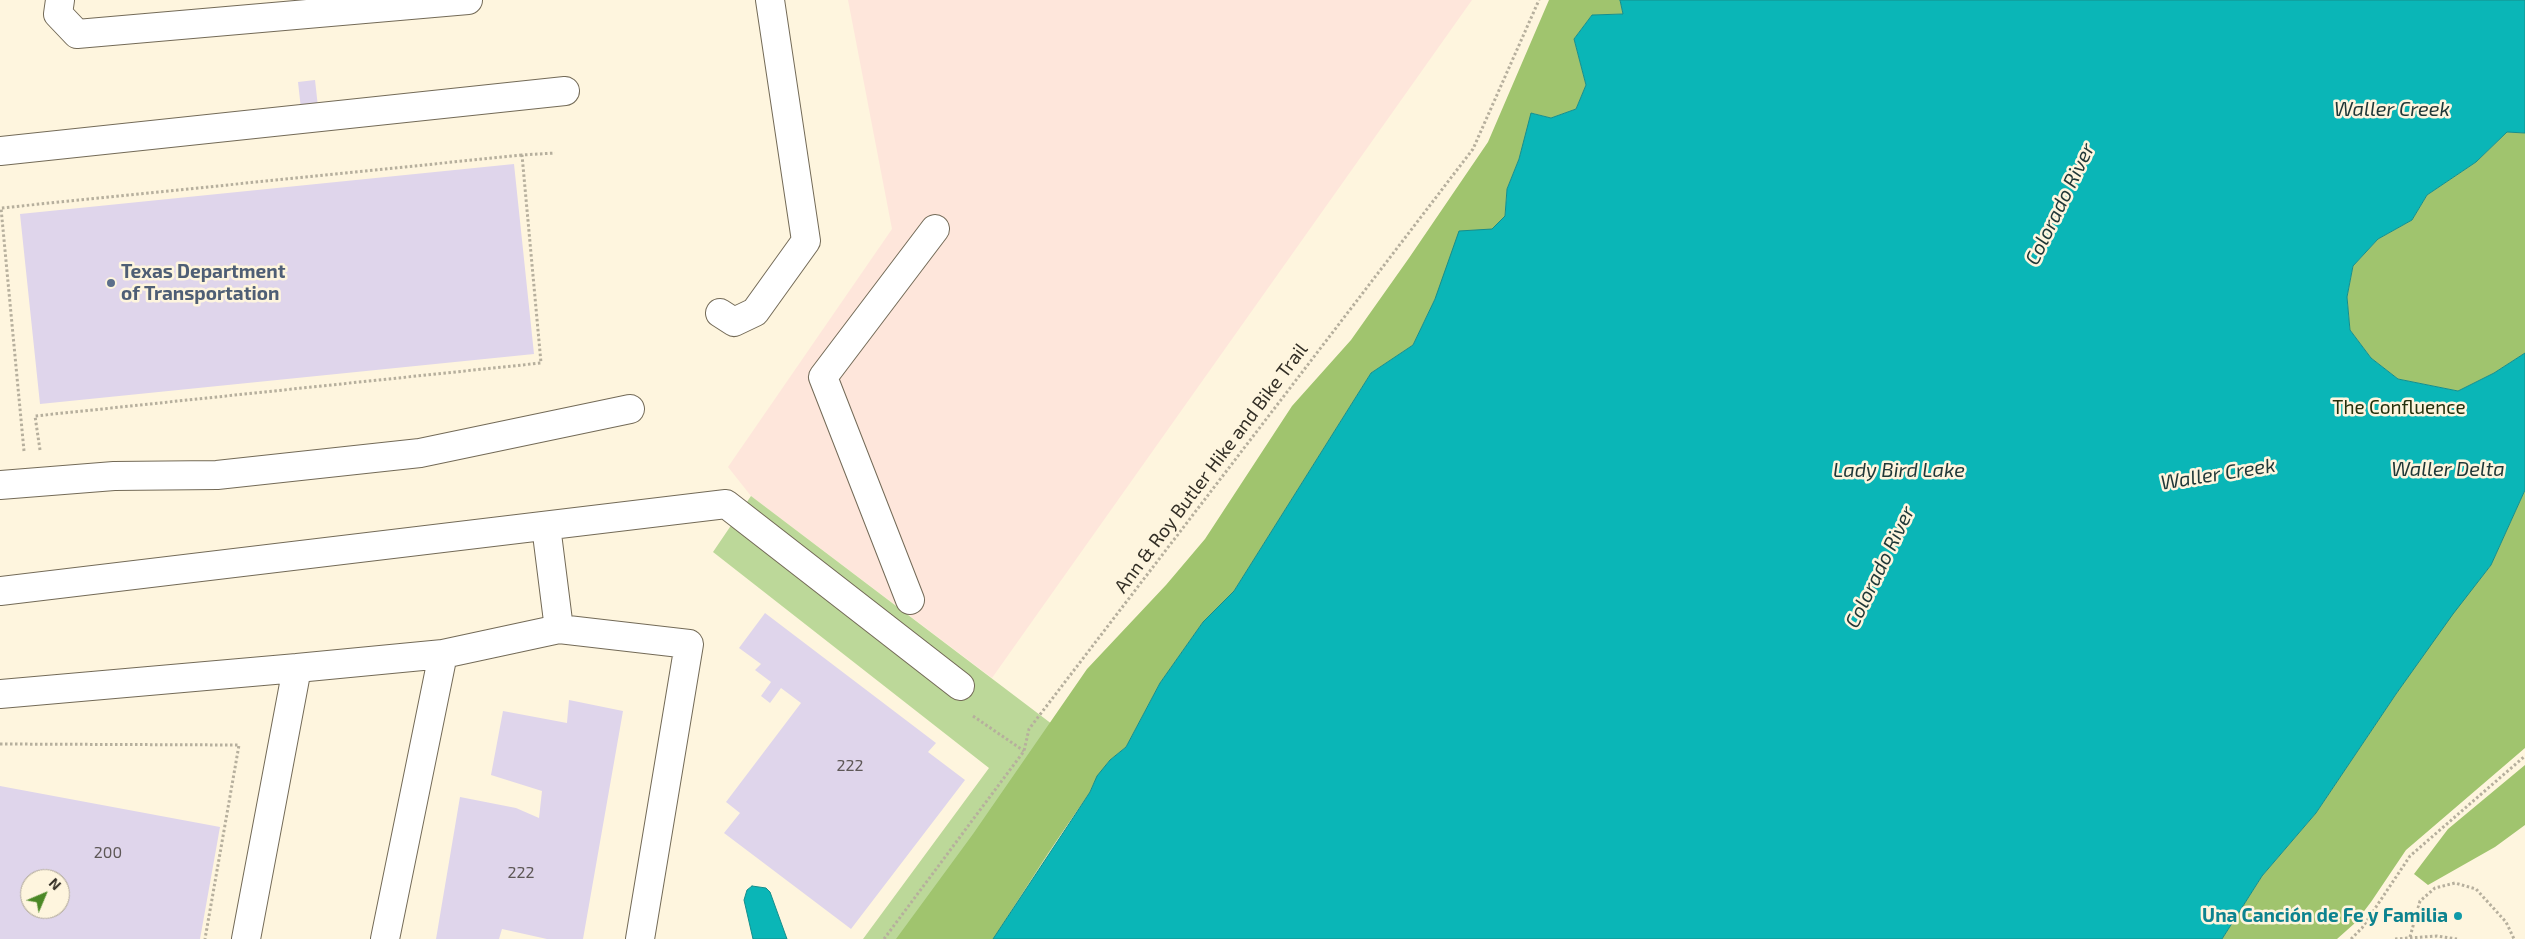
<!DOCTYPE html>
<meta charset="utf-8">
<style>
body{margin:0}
#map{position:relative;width:2525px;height:939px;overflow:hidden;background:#fef5de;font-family:"Exo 2",sans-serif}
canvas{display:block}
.north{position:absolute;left:20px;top:869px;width:50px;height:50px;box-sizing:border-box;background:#fef5de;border:1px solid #ada694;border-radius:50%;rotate:45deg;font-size:14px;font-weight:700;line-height:20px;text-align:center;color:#332f26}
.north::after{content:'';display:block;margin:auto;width:18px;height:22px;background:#4b8826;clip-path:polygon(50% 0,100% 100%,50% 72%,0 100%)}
</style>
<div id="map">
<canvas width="2525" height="939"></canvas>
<div class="north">N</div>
</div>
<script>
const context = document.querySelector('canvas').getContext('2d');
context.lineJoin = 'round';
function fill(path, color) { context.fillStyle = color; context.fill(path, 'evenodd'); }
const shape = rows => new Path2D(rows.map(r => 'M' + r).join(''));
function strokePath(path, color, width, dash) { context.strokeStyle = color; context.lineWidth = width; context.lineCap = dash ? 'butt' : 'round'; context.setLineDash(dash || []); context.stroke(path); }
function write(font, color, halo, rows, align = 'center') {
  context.font = font + ' "Exo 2",sans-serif'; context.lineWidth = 5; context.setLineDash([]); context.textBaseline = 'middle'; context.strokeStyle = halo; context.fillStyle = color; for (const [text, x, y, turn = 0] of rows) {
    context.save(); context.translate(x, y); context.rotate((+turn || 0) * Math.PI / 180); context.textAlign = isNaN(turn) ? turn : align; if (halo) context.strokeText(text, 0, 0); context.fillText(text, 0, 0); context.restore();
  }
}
const commercial = shape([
 [848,0,1472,0,992,678,751,496,728,467,892,229]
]);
const green = shape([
 [751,496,1106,765,993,939,863,939,989,768,713,552]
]);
const forest = shape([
 [1549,0,1620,0,1623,14,1592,15,1574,39,1586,85,1576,109,1551,118,1532,113,1519,159,1507,189,1505,216,1435,299,1413,345,1371,373,1234,591,1203,622,1160,683,1126,747,1110,760,1097,776,1090,792,1048,853,993,939,896,939,973,834,1087,669,1166,585,1205,539,1292,406,1351,340,1409,258,1488,142],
 [2507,132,2525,133,2525,353,2494,373,2458,391,2398,379,2371,358,2350,330,2347,297,2353,266,2378,239,2412,220,2427,195,2476,162],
 [2525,490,2525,748,2406,850,2371,902,2355,923,2337,939,2222,939,2262,876,2316,813,2396,694,2453,613,2491,565],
 [2525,765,2525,825,2495,847,2428,885,2414,874,2448,829]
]);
const water = shape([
 [1620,0,2525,0,2525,133,2507,132,2476,162,2427,195,2412,220,2378,239,2353,266,2347,297,2350,330,2371,358,2398,379,2458,391,2494,373,2525,353,2525,490,2491,565,2453,614,2396,694,2316,813,2262,876,2222,939,993,939,1090,792,1097,776,1110,760,1126,747,1160,683,1203,622,1234,591,1371,373,1413,345,1435,299,1459,231,1492,229,1505,216,1507,189,1519,159,1531,113,1551,118,1576,109,1586,85,1574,39,1592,15,1623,14,1620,0],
 [752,886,766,888,770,892,787,939,753,939,744,900,747,890,752,886]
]);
const building = shape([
 [315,80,318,107,301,109,298,82],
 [514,164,534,354,40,404,20,214],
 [765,613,936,743,928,752,965,780,851,929,724,833,740,813,726,802,801,703,781,688,770,703,761,696,771,682,755,670,761,664,739,648],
 [569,700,623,711,583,939,547,939,502,929,499,939,436,939,460,797,516,808,539,818,542,791,491,775,503,711,567,723],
 [0,786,220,827,200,939,0,939],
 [30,879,60,879,60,909,30,909]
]);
const path = shape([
 [40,450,35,416,541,363,522,155,555,153],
 [24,451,1,208,522,155],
 [973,716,1024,751],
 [0,744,239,745,205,939],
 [2410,937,2420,901,2435,888,2455,883,2476,889,2506,922,2514,939],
 [884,939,1024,751,1029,729,1473,149,1539,0],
 [2351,939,2362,928,2410,856,2525,756],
 [2395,939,2437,936,2457,939]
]);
const minor = shape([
 [60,0,58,14,77,34,468,0],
 [0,151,565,91],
 [720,313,734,322,755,312,806,241,770,0],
 [0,485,114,476,217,475,420,453,630,409],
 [546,526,559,629],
 [0,591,726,504,960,686],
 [910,600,823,377,935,229],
 [0,694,297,668],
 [246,939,297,668,443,654],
 [385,939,443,654,559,629,689,644,640,939]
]);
const markers = [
 [111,283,5,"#5c6f8a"],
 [2458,916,5,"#0f9aa8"]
];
const numberNames = [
 ["222",850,766],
 ["200",108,853],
 ["222",521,873]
];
const serviceNames = [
 ["Texas Department",121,272],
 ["of Transportation",121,294]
];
const parkNames = [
 ["The Confluence",2399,408]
];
const streetNames = [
 ["Ann & Roy Butler Hike and Bike Trail",1211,468,-53]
];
const cultureNames = [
 ["Una Canción de Fe y Familia",2448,916]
];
const waterNames = [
 ["Waller Creek",2392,109],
 ["Colorado River",2060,204,-64],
 ["Waller Delta",2448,469],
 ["Lady Bird Lake",1899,470],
 ["Waller Creek",2218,474,-9],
 ["Colorado River",1880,567,-64]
];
fill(commercial, '#fee6db');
fill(green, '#bcd899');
fill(forest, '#a0c46e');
fill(water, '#0ab6b7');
strokePath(water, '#168e8c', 1);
fill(building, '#dfd5eb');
strokePath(minor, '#736a57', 30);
strokePath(path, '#b6af9d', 3, [2.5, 2.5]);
strokePath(minor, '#fff', 28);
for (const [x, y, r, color] of markers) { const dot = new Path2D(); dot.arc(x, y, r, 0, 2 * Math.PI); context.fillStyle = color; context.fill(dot); strokePath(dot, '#fef5de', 2); }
write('16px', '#5e5857', null, numberNames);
write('bold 19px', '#4e5e75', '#fef5de', serviceNames, 'left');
write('19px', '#23300d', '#fef5de', parkNames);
write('19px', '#332f26', '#fef5de', streetNames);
write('bold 19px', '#0d838f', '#fef5de', cultureNames, 'right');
write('italic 20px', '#1f3737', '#fef5de', waterNames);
</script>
